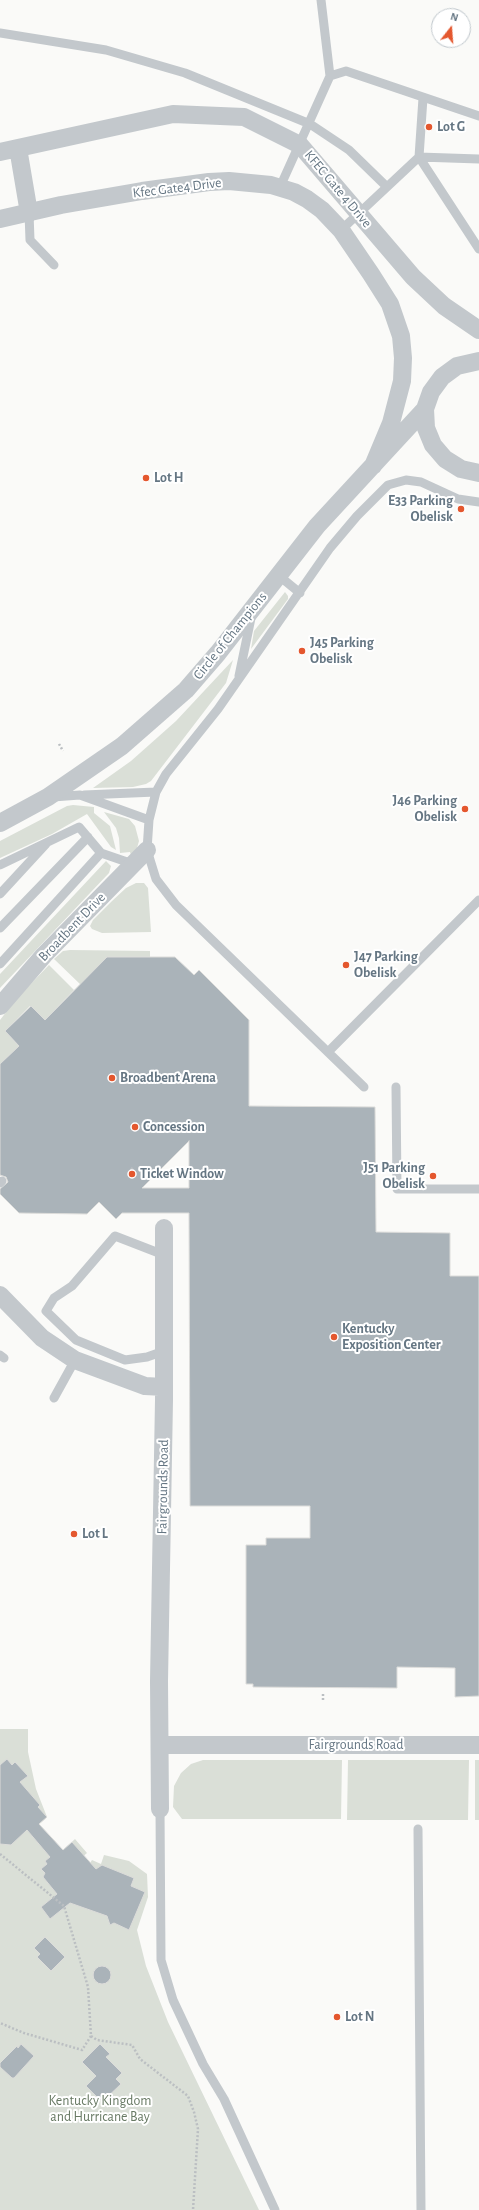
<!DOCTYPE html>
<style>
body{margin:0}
#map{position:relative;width:479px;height:2210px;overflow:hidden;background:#fafaf8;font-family:"Alegreya Sans",sans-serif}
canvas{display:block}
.north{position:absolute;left:431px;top:8px;width:40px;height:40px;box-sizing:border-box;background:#fff;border:1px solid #c1c8cd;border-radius:50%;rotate:17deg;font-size:11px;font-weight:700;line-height:16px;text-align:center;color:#657683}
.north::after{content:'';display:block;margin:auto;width:14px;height:18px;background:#e4572e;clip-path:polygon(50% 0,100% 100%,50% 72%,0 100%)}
</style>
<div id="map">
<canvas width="479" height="2210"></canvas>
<div class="north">N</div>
</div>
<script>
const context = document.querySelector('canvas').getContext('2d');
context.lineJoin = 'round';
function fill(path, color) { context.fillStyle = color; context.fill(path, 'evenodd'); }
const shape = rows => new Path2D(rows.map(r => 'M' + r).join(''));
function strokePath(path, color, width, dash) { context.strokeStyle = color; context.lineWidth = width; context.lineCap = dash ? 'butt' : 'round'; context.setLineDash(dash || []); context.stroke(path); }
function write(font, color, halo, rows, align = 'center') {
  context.font = font + ' "Alegreya Sans",sans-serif'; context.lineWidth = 4; context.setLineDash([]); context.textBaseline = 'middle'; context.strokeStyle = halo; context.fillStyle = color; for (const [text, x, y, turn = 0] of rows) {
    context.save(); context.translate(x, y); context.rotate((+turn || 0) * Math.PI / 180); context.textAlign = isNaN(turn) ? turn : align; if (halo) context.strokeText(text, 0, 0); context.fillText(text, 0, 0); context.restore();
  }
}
const green = shape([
 [285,592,288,596,288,599,251,649,254,631],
 [233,660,226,683,151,781,146,784,133,787,93,788,131,761,176,721],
 [73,805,94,807,94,813,110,826,116,850,111,847,87,814,52,834,0,858,0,841,67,806],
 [104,812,129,819,135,826,139,841,137,848,131,855,130,852,120,853,119,838,116,828],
 [106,861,111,866,109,873,0,988,0,974],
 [136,883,144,883,148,888,151,932,102,933,92,929,90,926,93,920,112,901,126,888],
 [70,950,150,951,150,958,81,985,54,959,63,951],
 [49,965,74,990,45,1020,30,1006,5,1031,19,1046,0,1064,0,1020,17,998],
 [0,1729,28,1729,28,1752,36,1789,47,1817,38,1825,55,1841,61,1852,75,1839,87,1853,80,1859,90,1863,92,1860,101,1864,104,1855,129,1861,147,1874,148,1897,137,1930,146,1966,168,2022,259,2210,0,2210],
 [203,1760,342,1760,341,1819,182,1819,173,1807,174,1786,181,1773,191,1764],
 [348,1760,469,1760,468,1820,347,1820],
 [475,1760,479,1760,479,1820,475,1820]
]);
const building = shape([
 [107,957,175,957,194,975,199,970,249,1020,249,1106,375,1107,376,1232,450,1233,450,1276,479,1276,479,1696,455,1697,455,1668,397,1667,397,1688,253,1687,253,1684,246,1684,246,1545,266,1545,266,1538,310,1538,310,1506,190,1506,189,1213,122,1213,116,1219,99,1202,87,1214,19,1213,0,1194,0,1189,8,1182,6,1177,0,1175,0,1064,19,1046,5,1031,31,1006,45,1020,107,957],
 [189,1141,189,1188,142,1188,189,1141],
 [7,1759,12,1765,15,1762,28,1776,20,1782,40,1805,38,1807,47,1817,39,1824,63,1850,72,1842,96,1869,102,1865,134,1878,131,1886,145,1892,129,1930,114,1923,110,1925,107,1916,70,1903,50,1919,41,1907,57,1894,43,1877,45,1873,41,1869,47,1864,45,1861,50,1857,27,1830,11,1845,0,1844,0,1765,7,1759],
 [45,1937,65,1957,51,1971,37,1957,40,1954,34,1948,45,1937],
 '93 1975a9 9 0 1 1 18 0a9 9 0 1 1-18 0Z',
 [21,2044,34,2056,14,2078,12,2078,0,2067,0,2063,17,2046,18,2048,21,2044],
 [100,2044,110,2054,106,2057,122,2073,116,2079,121,2084,102,2102,86,2086,96,2076,82,2062,100,2044]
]);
const path = shape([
 [59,744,63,751],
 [131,1168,133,1170],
 [323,1694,323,1702],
 [0,1854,64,1906,88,1987,91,2036,82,2050,24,2033,0,2023],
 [91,2036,97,2040,132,2045,140,2059,188,2096,194,2112,198,2129,193,2210]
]);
const service = shape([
 [0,33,106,50,185,73,310,124,349,150,386,186],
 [330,76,346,71,479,116],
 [479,159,419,157,479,249],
 [280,187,330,76,321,0],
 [29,213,30,240,54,265],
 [341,230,419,157,423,98],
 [278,575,300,593],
 [239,676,251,618],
 [84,795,156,792],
 [53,797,80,795,149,820],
 [0,865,79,827,101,853,133,864],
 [0,894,46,844],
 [0,928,88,837],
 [0,964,101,853],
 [328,1052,479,900],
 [364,1087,176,905,156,879,147,850,149,820,156,792,166,774,218,709,330,548,357,516,388,485,406,480,421,482,458,499,479,502],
 [396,1087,397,1189,479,1189],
 [0,1183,2,1181],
 [164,1351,147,1357,125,1360,76,1340,46,1311,54,1298,72,1286,115,1236,164,1255],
 [0,1355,4,1358],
 [54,1398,75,1360],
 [160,1809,161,1960,173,2000,203,2064,224,2099,275,2210],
 [418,1829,421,2210]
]);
const minor = shape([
 [18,148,29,213],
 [0,152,173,114,244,117,300,145,413,277,444,306,479,330],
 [0,219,61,205,142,191,209,182,229,181,271,185,294,192,307,199,322,210,341,230,371,274,390,304,401,336,403,358,402,381,391,423,373,466],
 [479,361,457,366,442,377,431,392,425,409,426,428,433,445,445,459,461,469,479,473],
 [0,823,48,797,122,746,186,690,218,653,317,526,425,409],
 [0,1006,44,955,147,850],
 [0,1295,42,1338,75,1360,145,1386,164,1387],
 [160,1745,479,1745],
 [160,1809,159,1681,164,1400,164,1228]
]);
const markers = [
 [429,127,4,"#e4572e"],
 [146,478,4,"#e4572e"],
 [461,509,4,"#e4572e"],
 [302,651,4,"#e4572e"],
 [465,809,4,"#e4572e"],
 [346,965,4,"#e4572e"],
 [112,1078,4,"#e4572e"],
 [135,1127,4,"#e4572e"],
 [132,1174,4,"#e4572e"],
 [433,1176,4,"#e4572e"],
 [334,1337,4,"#e4572e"],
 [74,1534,4,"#e4572e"],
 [337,2017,4,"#e4572e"]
];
const poiNames = [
 ["Lot G",437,127],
 ["Lot H",154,478],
 ["E33 Parking",453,501,"right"],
 ["Obelisk",453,517,"right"],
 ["J45 Parking",310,643],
 ["Obelisk",310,659],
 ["J46 Parking",457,801,"right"],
 ["Obelisk",457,817,"right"],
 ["J47 Parking",354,957],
 ["Obelisk",354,973],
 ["Broadbent Arena",120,1078],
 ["Concession",143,1127],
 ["J51 Parking",425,1168,"right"],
 ["Obelisk",425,1184,"right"],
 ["Ticket Window",140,1174],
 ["Kentucky",342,1329],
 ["Exposition Center",342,1345],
 ["Lot L",82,1534],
 ["Lot N",345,2017]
];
const streetNames = [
 ["Kfec Gate4 Drive",177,188,-7],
 ["KFEC Gate 4 Drive",338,189,50],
 ["Circle of Champions",230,636,-51],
 ["Broadbent Drive",72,927,-46],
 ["Fairgrounds Road",163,1487,-89],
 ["Fairgrounds Road",356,1745]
];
const parkNames = [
 ["Kentucky Kingdom",100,2101],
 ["and Hurricane Bay",100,2117]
];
fill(green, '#dadfd7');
fill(building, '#aab3b9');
strokePath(building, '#dcdcda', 1);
strokePath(path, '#bbbfc2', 2.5, [2, 2]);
strokePath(service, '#c3c8cc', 9);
strokePath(minor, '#c3c8cc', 18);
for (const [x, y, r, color] of markers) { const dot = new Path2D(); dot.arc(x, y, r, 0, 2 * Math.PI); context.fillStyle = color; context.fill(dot); strokePath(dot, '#fff', 1.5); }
write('bold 14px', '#657683', '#fff', poiNames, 'left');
write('14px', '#657683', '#fff', streetNames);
write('14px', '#687a64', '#fff', parkNames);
</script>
